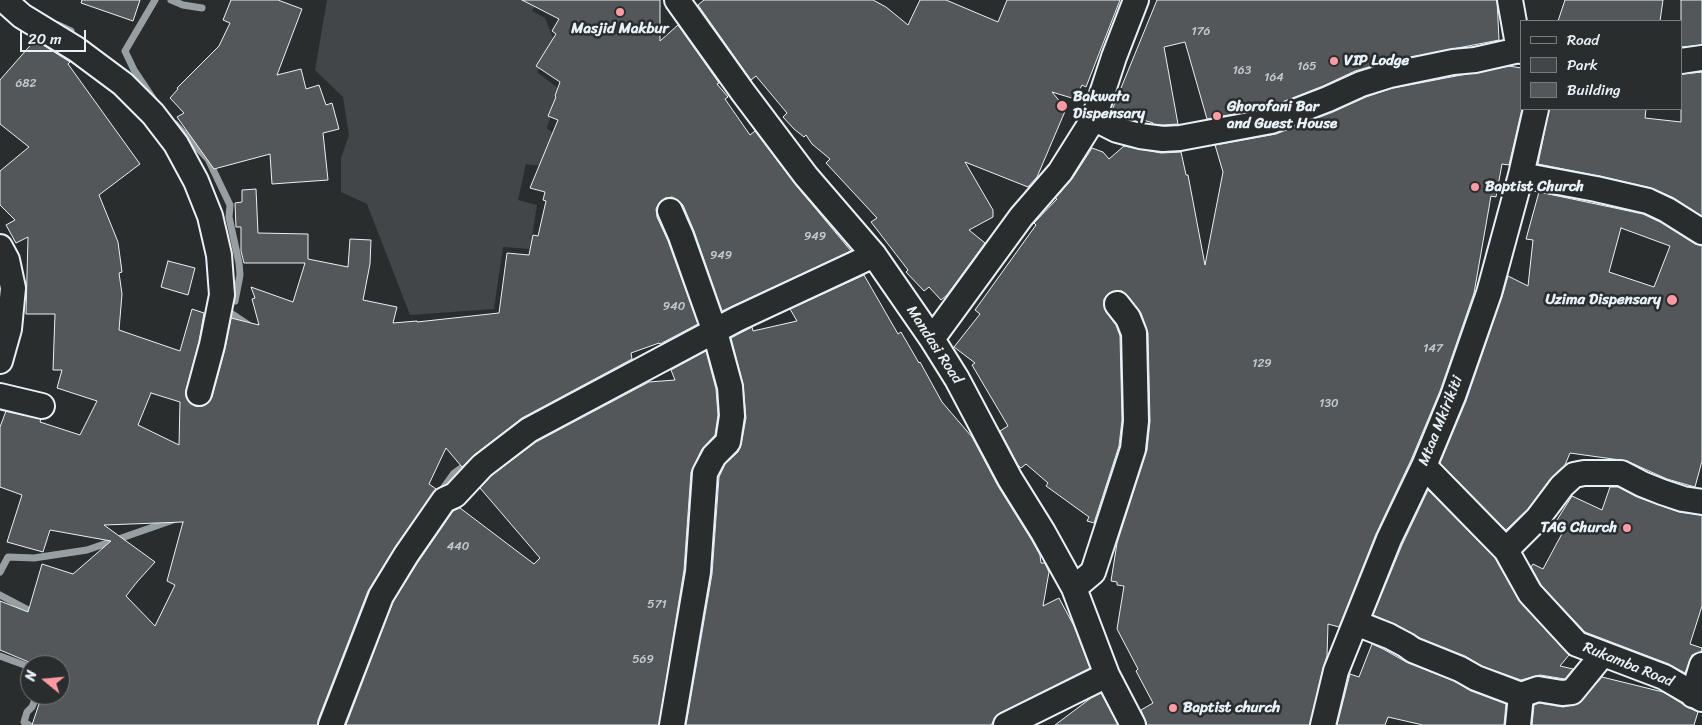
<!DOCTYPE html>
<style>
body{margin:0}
#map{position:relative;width:1702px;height:725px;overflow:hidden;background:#2a2d2e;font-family:Sriracha,sans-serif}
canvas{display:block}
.legend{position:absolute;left:1520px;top:20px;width:162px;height:90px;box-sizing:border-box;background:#2a2d2e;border:1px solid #767b7f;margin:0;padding:6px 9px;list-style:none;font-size:15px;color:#e8f1f8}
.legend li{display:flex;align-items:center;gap:10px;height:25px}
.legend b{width:25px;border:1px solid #767b7f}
.north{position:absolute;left:20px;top:655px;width:50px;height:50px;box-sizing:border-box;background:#2a2d2e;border:1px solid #767b7f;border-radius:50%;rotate:287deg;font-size:14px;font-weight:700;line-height:20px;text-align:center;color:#e8f1f8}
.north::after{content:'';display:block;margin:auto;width:18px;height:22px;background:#ff9aa2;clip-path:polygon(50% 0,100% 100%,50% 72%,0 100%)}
.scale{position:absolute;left:20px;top:30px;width:66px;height:22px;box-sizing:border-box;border:2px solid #e8f1f8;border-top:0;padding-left:6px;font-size:15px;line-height:18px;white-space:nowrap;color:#e8f1f8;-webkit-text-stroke:4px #2a2d2e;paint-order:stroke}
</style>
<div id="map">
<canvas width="1702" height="725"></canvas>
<ul class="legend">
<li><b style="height:6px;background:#2a2d2e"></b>Road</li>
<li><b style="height:14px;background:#424648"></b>Park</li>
<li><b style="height:14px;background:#535759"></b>Building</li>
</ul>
<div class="north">N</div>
<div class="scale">20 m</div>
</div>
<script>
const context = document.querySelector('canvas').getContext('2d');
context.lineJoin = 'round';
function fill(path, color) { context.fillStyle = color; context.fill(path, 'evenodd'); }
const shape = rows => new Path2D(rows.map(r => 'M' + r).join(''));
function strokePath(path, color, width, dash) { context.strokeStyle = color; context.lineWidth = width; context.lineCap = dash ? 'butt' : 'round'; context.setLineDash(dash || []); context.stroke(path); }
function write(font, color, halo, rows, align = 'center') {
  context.font = font + ' Sriracha,sans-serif'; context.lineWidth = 5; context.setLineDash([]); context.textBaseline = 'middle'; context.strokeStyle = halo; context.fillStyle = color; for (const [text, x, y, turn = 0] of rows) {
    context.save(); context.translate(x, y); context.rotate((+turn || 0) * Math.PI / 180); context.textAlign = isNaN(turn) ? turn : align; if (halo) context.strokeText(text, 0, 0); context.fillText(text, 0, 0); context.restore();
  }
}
const green = shape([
 [327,0,538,0,532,11,545,18,555,43,537,72,559,89,547,128,555,135,542,166,526,164,518,200,537,205,530,249,503,247,494,309,410,315,367,204,341,192,341,158,349,135,343,97,315,70]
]);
const stream = shape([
 [155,0,125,51,134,70,156,103],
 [171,0,183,5,202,8],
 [58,25,71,31],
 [175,124,208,159,230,205,229,217,239,263,240,275,235,301,226,300],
 [223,308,250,326],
 [439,494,454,473,477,457],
 [0,572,8,557,34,558,87,550,176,519],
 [0,595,36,614],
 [0,656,30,667],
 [29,725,24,722,27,712,32,707,37,695]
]);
const building = shape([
 [82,0,140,0,133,21,81,3,82,0],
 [231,0,278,0,302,9,277,75,301,69,306,89,319,85,326,105,332,103,339,129,323,133,328,180,272,184,270,154,214,169,177,117,184,113,170,98,178,89,177,88,219,46,230,23,223,20,231,0],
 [522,0,660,0,660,41,678,25,719,83,717,84,728,97,725,99,750,135,755,131,795,184,851,251,722,311,694,231,683,205,678,200,672,197,665,198,659,203,656,209,657,217,668,241,698,324,660,344,659,343,631,353,632,359,522,418,474,455,462,467,446,448,429,484,436,489,395,547,368,591,318,720,318,725,32,725,42,695,60,695,60,665,36,665,0,650,0,601,28,612,42,564,73,574,111,541,50,530,43,552,7,542,22,495,0,487,0,427,6,411,41,419,40,422,80,435,97,401,57,388,62,370,53,370,55,314,26,314,28,237,16,243,6,225,15,220,0,205,0,171,29,147,0,124,0,80,35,40,70,62,68,64,140,164,99,195,118,242,122,272,119,273,122,294,119,330,180,351,192,309,204,313,199,342,186,390,186,396,189,402,195,406,202,406,208,403,212,397,225,349,231,318,259,325,252,299,255,298,251,287,293,302,305,263,244,263,241,251,241,227,236,227,235,203,242,202,242,190,256,189,258,233,308,234,308,259,348,267,350,239,371,240,370,264,363,300,397,307,393,323,417,321,417,322,499,313,507,253,529,255,533,235,538,236,546,201,543,200,545,192,530,188,558,120,548,116,556,97,555,96,560,82,536,66,556,34,552,31,559,19,522,0],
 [151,393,180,402,179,445,138,425,151,393],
 [183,522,167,581,175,585,155,626,126,596,137,582,155,562,104,525,183,522],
 [704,0,873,0,886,7,908,25,920,0,946,0,998,22,1007,0,1120,0,1086,87,1082,85,1075,99,1052,92,1066,109,1037,177,1028,187,965,162,993,210,993,217,969,230,985,243,947,295,941,300,929,287,924,291,906,272,908,270,871,222,877,218,826,163,830,159,812,144,806,135,804,137,794,129,783,117,787,113,756,76,751,80,698,5,704,0],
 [1157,0,1497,0,1499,40,1386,62,1355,71,1323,86,1267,108,1207,119,1185,42,1164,47,1178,124,1163,125,1152,124,1153,123,1112,110,1157,0],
 [1565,0,1663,0,1660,21,1558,21,1565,0],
 [1681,0,1702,0,1702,45,1681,47,1681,0],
 [1509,66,1521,68,1521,109,1522,109,1509,165,1502,164,1496,197,1491,196,1474,293,1440,391,1411,460,1376,534,1339,627,1328,624,1327,656,1323,668,1310,725,1147,725,1141,710,1153,703,1136,671,1138,669,1117,629,1124,586,1117,585,1117,582,1111,581,1117,543,1147,450,1150,421,1148,333,1141,313,1128,296,1122,291,1115,291,1109,293,1104,299,1104,306,1106,312,1116,325,1120,336,1122,420,1119,446,1094,523,1087,521,1089,517,1046,486,1048,483,1026,464,1021,468,1018,465,1000,431,1008,426,972,365,975,363,954,347,980,314,975,310,1036,225,1034,223,1057,199,1055,198,1072,179,1092,148,1103,152,1109,159,1124,146,1161,153,1181,152,1186,175,1188,175,1205,265,1223,172,1215,145,1276,134,1333,112,1366,97,1393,88,1509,66],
 [1702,72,1702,216,1674,198,1651,188,1599,176,1538,164,1549,109,1646,109,1645,118,1681,122,1681,74,1702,72],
 [1539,192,1643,214,1660,222,1695,244,1702,246,1702,461,1695,487,1667,479,1627,461,1570,453,1565,465,1551,478,1528,509,1506,530,1440,463,1466,401,1502,297,1508,276,1528,286,1533,240,1526,239,1539,192],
 [1621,228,1670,246,1654,287,1609,272,1621,228],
 [168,261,195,268,188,295,161,287,168,261],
 [864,275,898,334,901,332,919,363,920,362,942,402,972,437,998,486,1031,539,1040,555,1041,563,1045,563,1049,572,1043,606,1059,598,1074,626,1090,668,1000,713,995,717,992,724,990,725,686,725,712,574,719,477,725,464,738,452,741,445,746,418,743,384,731,338,752,327,753,331,797,321,790,309,864,275],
 [706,351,716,389,718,415,715,435,702,449,691,472,684,570,659,725,346,725,393,602,418,562,453,511,460,508,534,564,540,558,480,488,491,476,536,442,649,382,675,380,671,370,706,351],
 [1610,487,1618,487,1637,497,1679,512,1702,515,1702,606,1690,644,1702,648,1701,652,1692,655,1685,673,1669,664,1585,632,1541,585,1531,567,1533,564,1543,569,1565,528,1555,523,1572,496,1602,510,1610,487],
 [1428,490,1495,558,1520,602,1569,655,1560,666,1573,669,1565,679,1540,675,1521,680,1482,666,1465,656,1420,638,1395,624,1373,615,1402,545,1428,490],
 [1372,644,1383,649,1408,663,1454,681,1471,691,1506,704,1504,725,1423,725,1388,717,1385,725,1337,725,1350,674,1359,677,1372,644],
 [1602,677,1663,692,1689,708,1698,712,1694,725,1532,725,1534,705,1539,703,1563,707,1578,704,1602,677],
 [1101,693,1118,725,1055,725,1091,698,1101,693]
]);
const street = shape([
 [4,0,22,16,76,49,123,84,153,114,176,144,196,181,210,216,219,255,222,295,212,345,199,393],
 [677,0,742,91,806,176,874,255,932,339,957,379,1010,479,1043,532,1074,588,1107,675,1133,725],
 [1510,0,1519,50,1521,51],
 [1681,61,1702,58],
 [1094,118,1098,117,1101,122,1117,130,1140,136,1163,139,1180,138,1271,121,1328,99,1361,84,1390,75,1453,62,1475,60,1519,50],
 [1521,175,1596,189,1648,201,1667,210,1702,232],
 [670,211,681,236,715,332,730,387,732,416,728,442,714,456,705,473,698,572,672,725],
 [0,247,7,260,13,288,9,329,0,361],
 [932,339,1021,217,1060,172,1094,118,1114,57,1136,0],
 [0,396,42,406],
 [1424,466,1506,550,1530,593,1577,644,1664,677,1702,699],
 [1506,550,1538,518,1562,486,1574,475,1584,473,1621,473,1642,484,1662,492,1683,499,1702,502],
 [1074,588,1093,572,1133,449,1136,421,1134,333,1128,318,1117,304],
 [1356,623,1389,636,1406,645,1413,650,1460,669,1476,678,1521,695,1538,689,1562,693,1572,692,1603,654],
 [1693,695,1702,665],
 [331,725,381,596,406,555,444,500,455,495,482,466,529,430,737,319,874,255],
 [1006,725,1107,675],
 [1323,725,1336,671,1389,539,1424,466,1453,396,1489,293,1521,175,1536,109],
 [1518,725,1521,695]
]);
const markers = [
 [620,12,5,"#ff9aa2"],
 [1334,61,5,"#ff9aa2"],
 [1062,106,6,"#ff9aa2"],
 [1217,116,5,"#ff9aa2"],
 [1475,187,5,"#ff9aa2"],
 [1672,300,6,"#ff9aa2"],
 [1627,528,5,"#ff9aa2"],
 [1173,708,5,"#ff9aa2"]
];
const numberNames = [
 ["176",1201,32],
 ["165",1307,67],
 ["163",1242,71],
 ["164",1274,78],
 ["682",26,84],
 ["949",815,237],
 ["949",721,256],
 ["940",674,307],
 ["147",1433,349],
 ["129",1262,364],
 ["130",1329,404],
 ["440",458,547],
 ["571",657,605],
 ["569",643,660]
];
const poiNames = [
 ["Masjid Makbur",620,29,"center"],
 ["VIP Lodge",1344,61],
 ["Bakwata",1073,97],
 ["Dispensary",1073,114],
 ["Ghorofani Bar",1227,107],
 ["and Guest House",1227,124],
 ["Baptist Church",1485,187],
 ["Uzima Dispensary",1661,300,"right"],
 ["TAG Church",1617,528,"right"],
 ["Baptist church",1183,708]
];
const streetNames = [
 ["Mandasi Road",934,345,57],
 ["Mtaa Mkirikiti",1441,421,-68],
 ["Rukamba Road",1628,665,22]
];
fill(green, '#424648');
strokePath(stream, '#989fa3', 7);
fill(building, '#535759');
strokePath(building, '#e8f1f8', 1);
strokePath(street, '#e8f1f8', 28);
strokePath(street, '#2a2d2e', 24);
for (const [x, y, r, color] of markers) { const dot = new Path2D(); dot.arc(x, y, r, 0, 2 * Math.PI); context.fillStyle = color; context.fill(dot); strokePath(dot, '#2a2d2e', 2); }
write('12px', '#c3cad0', null, numberNames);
write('bold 15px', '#e8f1f8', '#2a2d2e', poiNames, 'left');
write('15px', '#e8f1f8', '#2a2d2e', streetNames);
</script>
